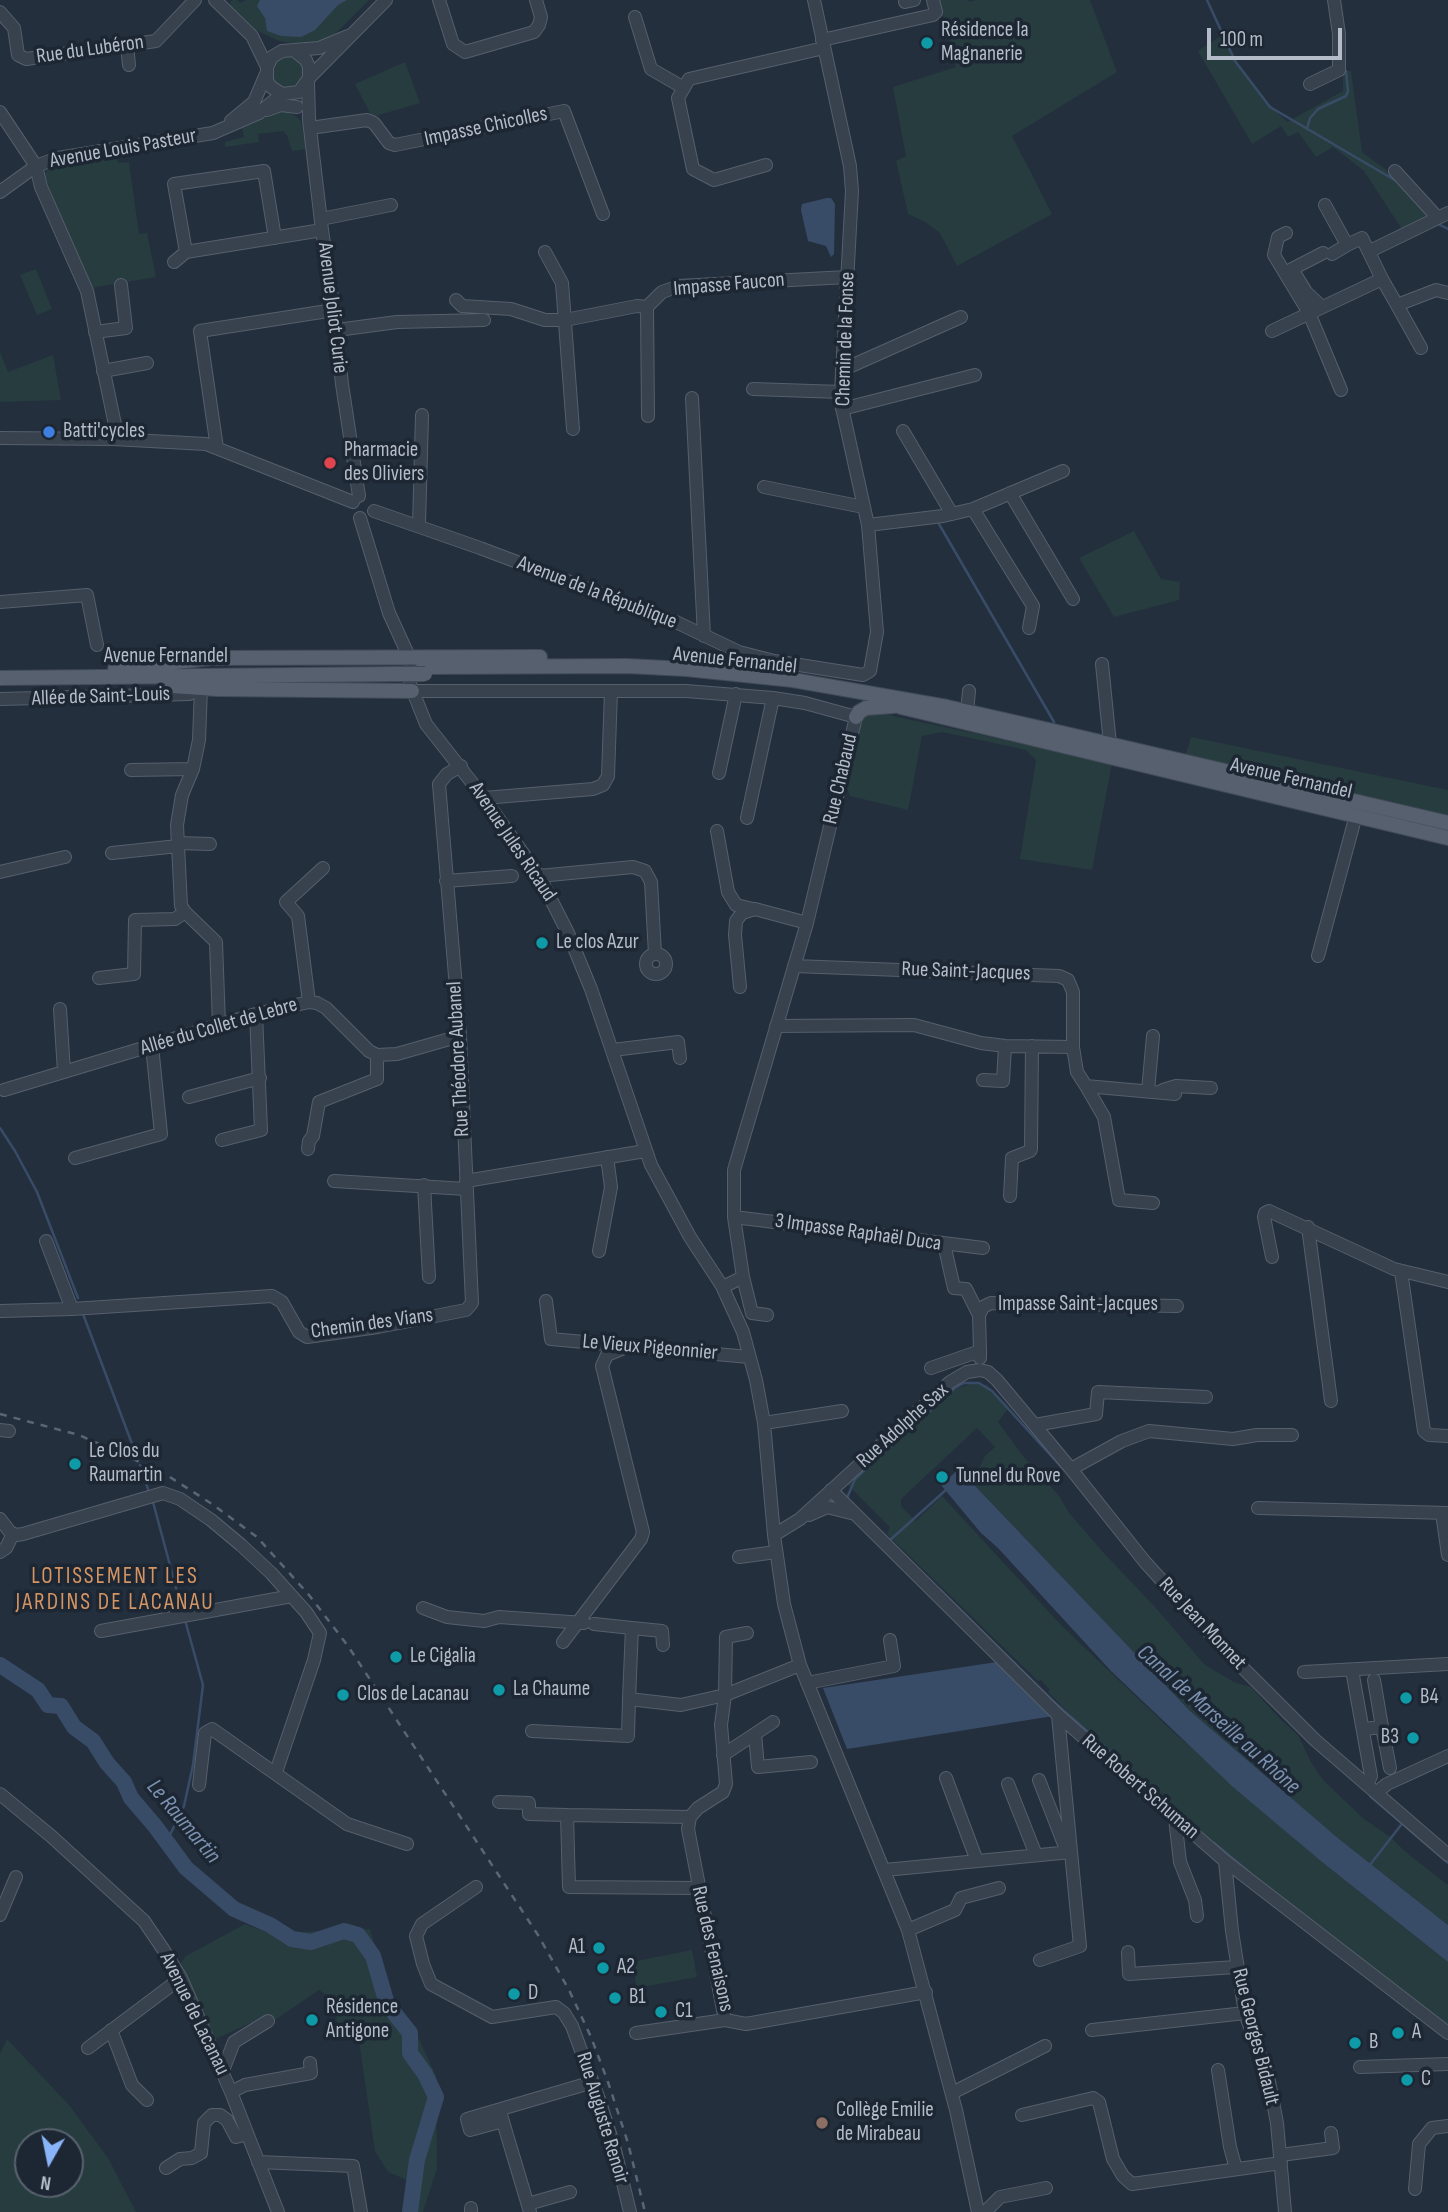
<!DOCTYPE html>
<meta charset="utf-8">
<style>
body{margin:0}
#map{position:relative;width:1448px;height:2212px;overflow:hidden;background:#242f3e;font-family:"Sofia Sans Condensed",sans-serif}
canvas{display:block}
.north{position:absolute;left:14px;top:2128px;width:70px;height:70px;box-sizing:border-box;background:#1d2633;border:2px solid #59626f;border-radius:50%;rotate:189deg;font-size:19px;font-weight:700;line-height:28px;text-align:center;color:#b4bcc9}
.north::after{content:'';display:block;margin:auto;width:24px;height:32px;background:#8ab4f8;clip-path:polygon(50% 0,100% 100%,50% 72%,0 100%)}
.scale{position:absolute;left:1207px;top:28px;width:135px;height:32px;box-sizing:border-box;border:4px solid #b4bcc9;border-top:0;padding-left:9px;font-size:21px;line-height:24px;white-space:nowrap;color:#b4bcc9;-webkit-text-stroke:5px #1d2633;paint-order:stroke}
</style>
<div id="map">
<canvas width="1448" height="2212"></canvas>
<div class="north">N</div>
<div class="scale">100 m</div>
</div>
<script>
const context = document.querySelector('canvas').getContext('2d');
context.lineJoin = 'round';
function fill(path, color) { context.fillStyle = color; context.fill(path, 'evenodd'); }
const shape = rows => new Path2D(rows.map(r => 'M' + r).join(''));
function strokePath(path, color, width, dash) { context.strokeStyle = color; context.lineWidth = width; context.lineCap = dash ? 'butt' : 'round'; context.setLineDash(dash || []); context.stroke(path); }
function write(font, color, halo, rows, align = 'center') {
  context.font = font + ' "Sofia Sans Condensed",sans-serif'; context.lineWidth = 7; context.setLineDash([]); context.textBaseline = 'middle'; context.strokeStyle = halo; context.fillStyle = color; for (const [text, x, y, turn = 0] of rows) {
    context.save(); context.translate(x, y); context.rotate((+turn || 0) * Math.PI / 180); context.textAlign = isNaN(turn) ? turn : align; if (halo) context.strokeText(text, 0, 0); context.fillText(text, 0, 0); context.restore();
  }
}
const green = shape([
 [233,0,237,0,240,3,246,0,369,0,334,35,324,41,300,44,279,41,256,30,231,6,230,2],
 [939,0,968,0,969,2,976,0,1090,0,1117,72,1012,136,1052,214,957,266,940,233,925,222,908,214,896,161,906,156,893,87,956,67],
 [1224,34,1238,63,1270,105,1287,122,1343,91,1343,71,1351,71,1362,152,1400,180,1433,216,1403,231,1364,171,1333,147,1316,157,1298,132,1288,137,1281,126,1252,144,1198,51],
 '272 73a16 16 0 1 1 32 0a16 16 0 1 1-32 0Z',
 [405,62,420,103,372,117,355,84],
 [278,112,287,112,296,116,301,121,306,149,292,151,287,135,283,131,258,134,259,142,225,147,225,142,244,137,242,128],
 [117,155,118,163,129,162,139,234,147,233,156,277,90,288,44,175,48,169],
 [36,269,52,309,37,315,20,275],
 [0,352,8,372,53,355,61,400,0,402],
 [1134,531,1161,579,1180,582,1179,600,1114,617,1079,558],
 [869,713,884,714,1112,763,1092,870,1020,859,1036,760,1026,750,942,732,922,736,908,810,850,796,847,789,861,719],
 [1191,737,1448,790,1448,818,1185,756],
 [973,1383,987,1385,1009,1407,998,1422,1023,1456,1060,1497,1069,1513,1102,1551,1155,1607,1205,1665,1234,1682,1251,1687,1281,1720,1298,1735,1311,1762,1323,1780,1364,1819,1390,1837,1407,1853,1448,1885,1448,1925,1339,1839,1190,1711,967,1477,980,1466,985,1456,995,1447,977,1428,901,1499,901,1506,916,1521,942,1496,1061,1625,1170,1729,1322,1862,1448,1962,1448,2026,1231,1858,1078,1722,1048,1692,1050,1690,1041,1680,1038,1681,887,1534,890,1527,843,1480,953,1390],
 [245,1924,304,1946,300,1932,370,1929,390,1999,416,2033,436,2076,437,2168,423,2212,410,2212,412,2182,388,2172,375,2151,358,2034,339,2036,334,2000,319,1990,275,2020,269,2015,215,2039,180,1964,186,1956],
 [692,1950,697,1977,637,1988,632,1962],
 [7,2039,69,2105,108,2158,136,2212,0,2212,0,2054],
 [28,2142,70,2142,70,2184,28,2184]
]);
const water = shape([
 [260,0,347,0,338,5,315,30,301,37,281,36,267,31,265,18,257,6],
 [827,198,831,198,835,204,834,254,831,257,826,246,808,241,801,210,802,204],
 [959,1469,1190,1711,1339,1839,1448,1925,1448,1962,1322,1862,1233,1787,1111,1671,998,1548,981,1533,941,1485],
 [997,1662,1053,1716,847,1749,823,1688]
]);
const stream = shape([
 [1207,0,1235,61,1270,107,1398,182],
 [1307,129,1310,118,1318,109,1346,96,1348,91,1346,71],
 [1438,224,1448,229],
 [939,524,1054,722],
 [0,1128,15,1151,37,1192,78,1298],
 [83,1314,137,1457],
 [140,1465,148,1489],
 [847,1498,855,1479,955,1388,964,1383,979,1383,992,1391,1064,1470],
 [153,1502,182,1610],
 [890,1540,947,1489],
 [939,1589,1053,1701,1198,1829],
 [1370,1796,1448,1863],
 [167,1841,184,1806,193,1765,203,1685,185,1620],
 [1214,1843,1249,1872],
 [1369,1866,1401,1825]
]);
const river = shape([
 [0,1665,38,1690,48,1705,61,1706,74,1727,93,1741,107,1763,124,1782,131,1798,155,1826,186,1868,234,1909,270,1925,292,1939,311,1942,344,1931,358,1935,373,1956,387,2004,410,2033,410,2053,425,2074,436,2097,417,2160,410,2212]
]);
const minor = shape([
 [215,0,252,36,267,67],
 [439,0,453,44,465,52,534,32,539,25,541,17,536,0],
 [905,2,914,0],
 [0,12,14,28,18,55,26,59,156,41,195,0],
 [635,17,651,69,684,88],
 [822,40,933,15,936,12,933,0],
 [127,45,129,65],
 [295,51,306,60,309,67,309,78,299,92,282,94,271,87,267,81,267,67,272,57,282,51,319,48,348,36],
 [309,78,386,0],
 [308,82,309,120,322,230,335,318,342,384,359,496],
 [1310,84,1339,70,1339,34,1334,0],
 [267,110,281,105,297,107],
 [0,112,36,166,41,187,87,291,118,439],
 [231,121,254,102,266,74],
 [310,128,367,120,374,123,389,143,395,145,564,111,603,214],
 [766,165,714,180,693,169,678,98,689,79,824,48],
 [1395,171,1437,217],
 [0,192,36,166,58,158,213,133,259,113,282,94],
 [1325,205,1347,245,1362,238,1382,279],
 [321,219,391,205],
 [1286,233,1278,237,1274,255,1309,313,1341,390],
 [1370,251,1448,213],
 [186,252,174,184,264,171,275,238],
 [186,252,322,230],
 [545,252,562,283,573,429],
 [1332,254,1347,245],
 [174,262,186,252],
 [456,300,462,306,511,309,545,320,565,320,637,306,647,307],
 [1397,305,1421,348],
 [647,307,662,292,679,286,847,277],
 [647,307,648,416],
 [1322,307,1306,292,1292,269,1323,253],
 [337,330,397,322,484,320],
 [1272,331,1382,279,1397,305,1436,290,1448,293],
 [95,332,126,328,121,285],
 [842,370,961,317],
 [103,371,147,363],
 [753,389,841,392],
 [692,398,704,636],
 [842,409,975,375],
 [903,431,952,514],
 [0,438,113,439,206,444,353,502],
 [217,448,200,331,334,310],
 [764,487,863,507],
 [1010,493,1073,599],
 [973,509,1033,606,1029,628],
 [374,511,480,548,676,622,739,652,774,661,863,675,870,671,877,632,868,525,843,412,841,392,852,191,850,166,814,0],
 [360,518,389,613,411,661],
 [419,525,422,415],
 [868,525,943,516,973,509,1063,471],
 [0,602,87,595,97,645],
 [1102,664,1110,744],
 [410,684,426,724,484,798,539,876,568,933,591,989,651,1165,690,1237,722,1286,743,1332,756,1380,764,1423,774,1535,784,1604,800,1665,908,1930,956,2110,978,2212],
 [412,691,686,691,773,698,805,703,856,717,807,923,734,1170,734,1217,743,1277,723,1287],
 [0,699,189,694,198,690],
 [967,712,969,691],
 [131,770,193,769],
 [719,773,736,694],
 [484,798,593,789,603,785,608,776,611,691],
 [747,818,773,698],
 [717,831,728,892,736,905,753,909],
 [178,843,210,844],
 [112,853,178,846],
 [0,872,65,857],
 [539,876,633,867,645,871,651,882,655,954],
 [446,881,512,876],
 [185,912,216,942,219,1025],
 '646 964a10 10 0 1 1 20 0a10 10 0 1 1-20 0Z',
 [1318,956,1356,815],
 [794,966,1059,976,1068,980,1073,992,1073,1047,1077,1072,1086,1086,1175,1094],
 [99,978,134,974,135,920,175,919,185,912,181,906,177,825,182,795,193,769,199,740,201,688],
 [740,987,735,935,736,921,742,913,755,909,807,923],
 [309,1002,298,916,286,902,323,868],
 [60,1009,64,1072],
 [776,1026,914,1025,981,1043,1005,1046,1073,1047],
 [613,1050,678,1042,680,1058],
 [983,1080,1003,1081,1005,1046],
 [1086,1086,1104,1117,1119,1200,1153,1203],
 [4,1090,256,1014,309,1002,317,1003,326,1008,369,1051,377,1055,397,1054,460,1036],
 [1163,1090,1176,1086,1211,1088],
 [1148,1091,1153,1036],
 [189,1097,260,1078],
 [222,1140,261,1130,256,1014],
 [308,1149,309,1141,313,1136,319,1102,377,1079,377,1055],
 [75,1158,161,1134,152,1046],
 [334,1181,466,1189],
 [466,1181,645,1151],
 [424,1185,429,1277],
 [1010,1196,1012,1158,1030,1151,1031,1149,1032,1046],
 [734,1217,983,1248],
 [1308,1227,1331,1401],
 [46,1241,72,1309],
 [944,1244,954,1288,966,1289,979,1315],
 [599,1251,611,1187,607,1157],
 [1272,1257,1264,1217,1265,1213,1269,1211,1394,1269,1448,1282],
 [1401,1271,1424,1431,1429,1435,1448,1436],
 [743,1277,752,1313,767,1315],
 [546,1301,551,1339,749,1357],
 [0,1311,72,1309,272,1296,282,1302,299,1332,307,1337,378,1327,466,1310,472,1303,460,1036,439,784,447,774,461,766],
 [980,1351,979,1315,983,1307,991,1303,1177,1306],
 [931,1368,980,1351,980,1358],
 [764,1423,842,1411],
 [1035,1425,1096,1414,1098,1392,1206,1397],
 [0,1430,9,1431],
 [1071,1469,1122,1441,1149,1431,1233,1439,1257,1435,1292,1435],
 [831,1490,1058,1715,1225,1861,1448,2033],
 [1258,1508,1448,1513],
 [1442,1513,1448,1555],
 [809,1515,827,1507,855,1514],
 [0,1519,10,1532,16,1535,23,1534,163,1493,180,1499,211,1520,241,1545,271,1573,306,1612,320,1633,314,1660,276,1772],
 [774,1535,800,1519,950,1382,967,1372,980,1370,988,1372,997,1380,1071,1469,1145,1562,1224,1649,1315,1740,1448,1855],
 [0,1552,6,1548,13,1534],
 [739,1557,776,1552],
 [423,1608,447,1617,484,1621,499,1617,584,1623],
 [594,1624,632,1628],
 [101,1631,292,1596],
 [747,1633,726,1637,725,1695,721,1725,726,1784,723,1792,698,1808,690,1817,688,1829,725,2020,746,2024,926,1992],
 [563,1642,641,1539,643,1532,602,1366,607,1355,629,1346],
 [663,1645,662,1631,632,1628,629,1699,681,1705,725,1695,800,1665],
 [1352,1670,1371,1776,1367,1785],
 [1304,1672,1448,1664],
 [1374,1680,1382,1727],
 [807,1683,894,1666,890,1640],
 [1364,1729,1382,1727,1390,1768],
 [532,1731,628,1736,629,1699],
 [755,1734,758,1767,811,1762],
 [723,1755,773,1722],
 [946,1778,977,1861],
 [1039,1780,1067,1852],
 [1008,1784,1036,1855],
 [199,1785,205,1733,212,1729,347,1824,407,1844],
 [1376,1793,1387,1784,1448,1756],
 [0,1794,51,1836,144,1921,163,1949,181,1978,231,2092,278,2212],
 [499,1802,529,1803,529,1814,567,1815],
 [690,1817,567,1815,569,1887,698,1888],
 [1175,1818,1180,1862,1195,1900,1197,1916],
 [1225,1861,1232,1931,1245,2013,1268,2076,1277,2123,1285,2212],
 [885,1870,1071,1852],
 [476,1887,422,1924,416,1936,423,1964,431,1984,492,2017,556,2007,564,2013,572,2026,600,2102,614,2146,630,2212],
 [0,1915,16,1877],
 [908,1930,955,1910,961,1898,999,1888],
 [1128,1952,1129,1974,1236,1967],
 [1040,1960,1080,1946,1058,1715],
 [111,2030,132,2085,147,2100],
 [1092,2030,1245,2013],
 [636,2033,725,2020],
 [88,2048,181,1978],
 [1360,2067,1448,2064],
 [1218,2070,1230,2147,1236,2169],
 [222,2073,234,2042,268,2021],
 [231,2092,245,2085,311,2073,310,2063],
 [952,2093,1045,2046],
 [501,2115,530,2212],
 [1022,2115,1093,2098,1099,2102,1113,2159,1123,2176,1132,2184,1281,2163],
 [503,2121,470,2130,467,2119,593,2082],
 [1281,2155,1333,2148,1331,2133],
 [258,2162,353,2166,361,2212],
 [166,2168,180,2159,192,2158,201,2153,204,2123,212,2115,220,2115,227,2120,236,2137,247,2134],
 [1415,2189,1419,2144,1432,2128,1448,2126],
 [528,2204,570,2192],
 [471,2208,471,2212],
 [985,2212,1000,2197,1046,2188]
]);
const major = shape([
 [423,667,627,666,686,669,793,680,947,707,1062,733,1448,823],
 [115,669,210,658,540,657],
 [0,678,395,674],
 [172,686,217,689,412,691],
 [901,707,1448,838],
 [856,717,859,712,866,708,894,706]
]);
const rail = shape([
 [0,1414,79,1435,162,1472,212,1504,257,1537,309,1595,348,1646,538,1935,569,1990,591,2037,608,2082,628,2143,645,2212]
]);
const majorBridge = shape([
 [395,674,425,674]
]);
const markers = [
 [927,43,7,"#0f9aa8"],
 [49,432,7,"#3f7fe0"],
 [330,463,7,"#e0444e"],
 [542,943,7,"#0f9aa8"],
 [75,1464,7,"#0f9aa8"],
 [942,1477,7,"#0f9aa8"],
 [396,1657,7,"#0f9aa8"],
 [499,1690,7,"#0f9aa8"],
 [343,1695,7,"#0f9aa8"],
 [1406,1698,7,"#0f9aa8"],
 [1413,1738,7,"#0f9aa8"],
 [599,1948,7,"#0f9aa8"],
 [603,1968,7,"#0f9aa8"],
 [514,1994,7,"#0f9aa8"],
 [615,1998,7,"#0f9aa8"],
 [661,2012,7,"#0f9aa8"],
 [312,2020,7,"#0f9aa8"],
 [1398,2033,7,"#0f9aa8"],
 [1355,2043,7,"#0f9aa8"],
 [1407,2080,7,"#0f9aa8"],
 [822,2123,7,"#8d6e63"]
];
const poiNames = [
 ["Résidence la",941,31],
 ["Magnanerie",941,55],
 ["Batti'cycles",63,432],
 ["Pharmacie",344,451],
 ["des Oliviers",344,475],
 ["Le clos Azur",556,943],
 ["Le Clos du",89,1452],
 ["Raumartin",89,1476],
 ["Tunnel du Rove",956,1477],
 ["Le Cigalia",410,1657],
 ["La Chaume",513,1690],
 ["Clos de Lacanau",357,1695],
 ["B4",1420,1698],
 ["B3",1399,1738,"right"],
 ["A1",585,1948,"right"],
 ["A2",617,1968],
 ["D",528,1994],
 ["B1",629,1998],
 ["Résidence",326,2008],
 ["Antigone",326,2032],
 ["C1",675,2012],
 ["A",1412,2033],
 ["B",1369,2043],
 ["C",1421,2080],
 ["Collège Emilie",836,2111],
 ["de Mirabeau",836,2135]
];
const streetNames = [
 ["Rue du Lubéron",90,50,-8],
 ["Impasse Chicolles",486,127,-12],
 ["Avenue Louis Pasteur",123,149,-10],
 ["Impasse Faucon",729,285,-5],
 ["Avenue Joliot Curie",332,308,83],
 ["Chemin de la Fonse",846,339,-88],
 ["Avenue de la République",597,593,21],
 ["Avenue Fernandel",166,657],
 ["Avenue Fernandel",735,661,6],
 ["Allée de Saint-Louis",101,697,-2],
 ["Rue Chabaud",841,779,-77],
 ["Avenue Fernandel",1291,779,13],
 ["Avenue Jules Ricaud",512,842,56],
 ["Rue Saint-Jacques",966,972,2],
 ["Allée du Collet de Lebre",219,1027,-16],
 ["Rue Théodore Aubanel",459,1059,-93],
 ["3 Impasse Raphaël Duca",858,1233,8],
 ["Impasse Saint-Jacques",1078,1305],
 ["Chemin des Vians",372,1324,-8],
 ["Le Vieux Pigeonnier",650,1348,5],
 ["Rue Adolphe Sax",903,1426,-42],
 ["Rue Jean Monnet",1202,1624,47],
 ["Rue Robert Schuman",1140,1787,41],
 ["Rue des Fenaisons",712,1949,77],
 ["Avenue de Lacanau",194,2014,64],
 ["Rue Georges Bidault",1255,2037,76],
 ["Rue Auguste Renoir",602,2118,73]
];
const neighbourhoodNames = [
 ["LOTISSEMENT LES",115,1577],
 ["JARDINS DE LACANAU",115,1603]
];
const waterNames = [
 ["Canal de Marseille au Rhône",1218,1720,42],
 ["Le Raumartin",183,1822,50]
];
fill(green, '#263c3f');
fill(water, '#394c67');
strokePath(stream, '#394c67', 2.5);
strokePath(river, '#394c67', 16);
strokePath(minor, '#565f6c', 14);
strokePath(major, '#414a57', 16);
strokePath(minor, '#38414e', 12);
strokePath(major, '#56606e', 14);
strokePath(rail, '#5a6575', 2.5, [7, 7]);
strokePath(majorBridge, '#414a57', 16, []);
strokePath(majorBridge, '#56606e', 14);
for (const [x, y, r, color] of markers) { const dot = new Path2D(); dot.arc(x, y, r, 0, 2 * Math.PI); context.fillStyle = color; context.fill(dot); strokePath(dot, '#1d2633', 2.5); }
write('21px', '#b4bcc9', '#1d2633', poiNames, 'left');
write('21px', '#b4bcc9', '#1d2633', streetNames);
context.letterSpacing = '2px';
write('23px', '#d59563', '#1d2633', neighbourhoodNames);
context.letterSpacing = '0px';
write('italic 23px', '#7c92b1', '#1d2633', waterNames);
</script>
